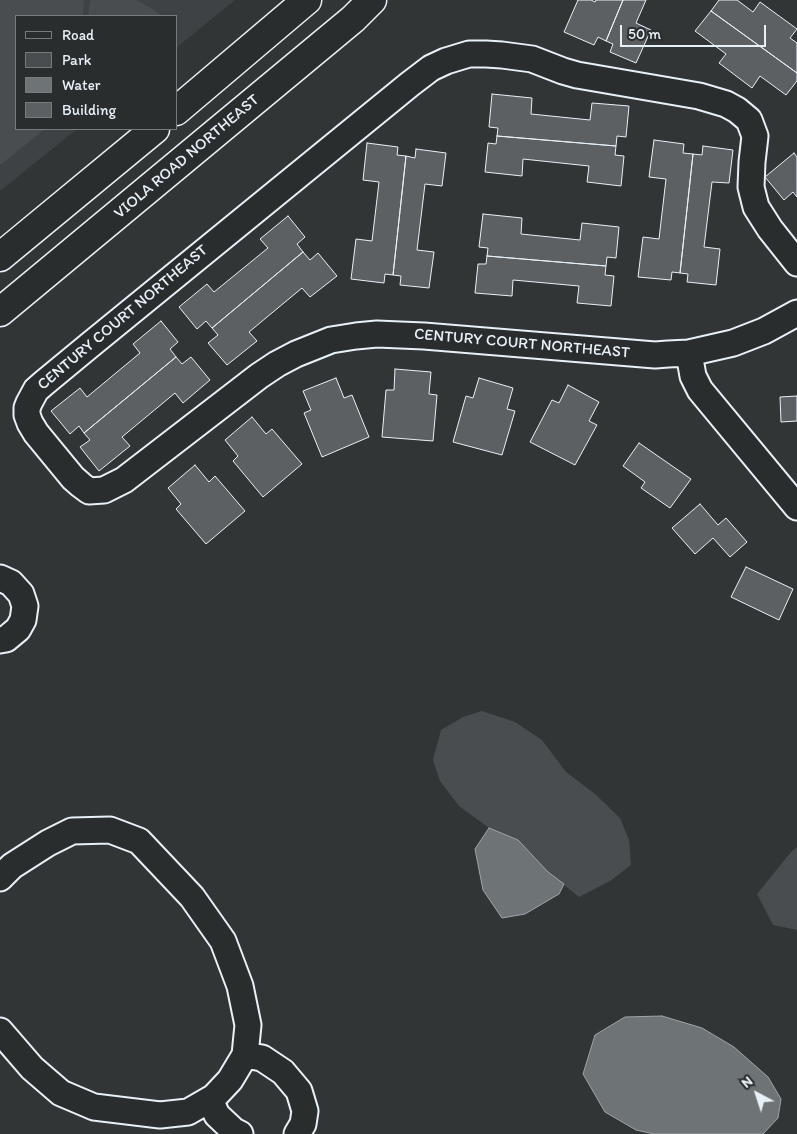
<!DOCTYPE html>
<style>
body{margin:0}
#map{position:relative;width:797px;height:1134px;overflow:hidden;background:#323536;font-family:Itim,sans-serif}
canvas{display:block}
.legend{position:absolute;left:15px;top:15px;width:162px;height:115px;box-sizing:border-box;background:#2a2d2e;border:1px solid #767b7f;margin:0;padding:6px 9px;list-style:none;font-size:15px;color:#e8f1f8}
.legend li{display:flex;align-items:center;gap:10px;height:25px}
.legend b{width:25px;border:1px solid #767b7f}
.north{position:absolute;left:732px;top:1069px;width:50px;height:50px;-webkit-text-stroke:4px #2a2d2e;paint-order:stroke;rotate:320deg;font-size:14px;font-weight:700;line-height:20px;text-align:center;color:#e8f1f8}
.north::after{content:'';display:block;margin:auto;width:18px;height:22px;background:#e8f1f8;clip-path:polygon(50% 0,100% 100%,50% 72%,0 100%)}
.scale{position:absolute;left:620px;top:25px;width:146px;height:22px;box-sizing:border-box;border:2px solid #e8f1f8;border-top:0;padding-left:6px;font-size:15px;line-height:18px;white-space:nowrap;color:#e8f1f8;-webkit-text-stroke:4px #2a2d2e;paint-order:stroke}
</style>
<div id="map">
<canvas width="797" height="1134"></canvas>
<ul class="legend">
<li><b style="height:6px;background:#2a2d2e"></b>Road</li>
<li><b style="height:14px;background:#494d4f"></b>Park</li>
<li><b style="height:14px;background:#6e7376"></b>Water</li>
<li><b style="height:14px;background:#5c6063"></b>Building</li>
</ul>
<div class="north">N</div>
<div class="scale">50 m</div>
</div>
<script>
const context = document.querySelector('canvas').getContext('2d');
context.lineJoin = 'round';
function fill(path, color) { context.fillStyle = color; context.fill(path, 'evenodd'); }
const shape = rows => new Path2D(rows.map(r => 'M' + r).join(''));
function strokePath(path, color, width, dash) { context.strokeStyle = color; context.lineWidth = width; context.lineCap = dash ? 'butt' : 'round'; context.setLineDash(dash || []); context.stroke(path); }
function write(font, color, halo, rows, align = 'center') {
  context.font = font + ' Itim,sans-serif'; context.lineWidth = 4; context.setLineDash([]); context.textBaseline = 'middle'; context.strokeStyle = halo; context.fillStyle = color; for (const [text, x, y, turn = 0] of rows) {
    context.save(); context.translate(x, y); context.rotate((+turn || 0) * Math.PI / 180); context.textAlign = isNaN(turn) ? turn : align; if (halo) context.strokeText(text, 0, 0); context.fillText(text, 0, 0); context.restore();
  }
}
const built = shape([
 [0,0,235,0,176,48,176,16,16,16,16,129,77,129,0,191]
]);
const green = shape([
 [0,0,84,0,83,16,16,16,16,129,45,129,0,165],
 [90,0,136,0,149,7,163,16,88,16],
 [482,711,515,722,542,740,566,772,595,794,620,818,629,840,631,865,610,881,579,897,548,872,518,840,489,828,459,806,440,781,433,760,441,730,463,717],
 [797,847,797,930,773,925,757,894,791,852]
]);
const water = shape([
 [489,828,518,840,548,872,564,884,559,894,525,914,502,918,483,890,475,849,489,828],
 [662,1016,702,1028,734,1047,768,1077,781,1099,778,1118,763,1134,654,1134,636,1130,605,1112,583,1074,595,1035,625,1017,662,1016]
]);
const building = shape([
 [578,0,591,0,595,2,596,0,623,0,606,41,598,37,594,45,564,32,578,0],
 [623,0,646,0,636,23,651,30,636,63,610,52,613,44,606,41,623,0],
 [719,0,737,0,753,12,760,2,797,29,790,38,797,43,797,73,711,11,719,0],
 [711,11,797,73,797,81,786,95,760,76,752,88,719,63,726,54,695,31,711,11],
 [492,94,532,98,531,114,590,120,592,103,629,106,626,137,617,136,616,146,497,136,498,128,489,127,492,94],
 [497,136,616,146,615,155,624,156,621,186,587,182,589,166,523,159,522,176,485,172,488,143,496,144,497,136],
 [654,140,684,144,683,153,693,154,680,273,672,272,671,280,638,277,643,237,659,239,666,179,649,177,654,140],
 [367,143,398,147,397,155,406,156,393,275,385,274,384,283,351,279,356,239,372,241,379,182,363,180,367,143],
 [703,146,733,150,729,183,712,182,704,247,720,249,716,285,687,282,688,274,680,273,693,154,702,155,703,146],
 [416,149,446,153,442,186,425,184,417,250,434,252,429,288,400,285,401,276,393,275,406,156,415,158,416,149],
 [794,153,797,157,797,197,793,192,784,200,765,177,794,153],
 [483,214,522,218,521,234,580,240,582,223,619,227,616,258,607,257,606,266,487,256,488,248,479,247,483,214],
 [288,216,305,237,297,244,303,252,212,328,206,321,197,329,179,307,207,284,214,292,268,248,260,239,288,216],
 [303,252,310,260,318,253,337,276,310,297,302,288,249,332,257,341,227,365,208,343,218,335,212,328,303,252],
 [487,256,606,266,605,275,614,276,611,306,577,303,579,286,513,280,512,296,475,293,478,264,486,264,487,256],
 [161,321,178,342,170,349,176,357,84,433,79,426,70,434,51,411,80,388,87,397,140,353,133,344,161,321],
 [176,357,182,364,191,357,210,380,183,403,175,393,122,437,130,446,99,471,80,447,90,440,84,433,176,357],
 [395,369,431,372,429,394,437,395,433,441,382,437,386,390,394,390,395,369],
 [336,378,344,398,352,395,369,437,322,457,304,413,311,410,303,391,336,378],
 [479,378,513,388,507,409,515,411,502,455,453,442,466,396,473,398,479,378],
 [568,385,599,402,589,421,597,425,575,465,530,442,552,400,559,403,568,385],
 [797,396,797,421,781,422,780,397,797,396],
 [252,417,266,434,272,429,302,464,263,497,233,461,238,456,225,440,252,417],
 [639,443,691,479,670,508,641,488,645,482,623,466,639,443],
 [195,465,209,482,215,476,245,511,206,544,176,509,181,504,168,488,195,465],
 [700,504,718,525,726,518,747,542,730,557,713,538,695,554,672,528,700,504],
 [746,567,793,589,779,620,731,597,746,567]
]);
const minor = shape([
 [797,263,770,229,756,207,751,187,752,162,755,136,749,120,737,110,726,104,699,96,577,75,563,71,532,59,502,55,486,54,469,54,446,61,431,68,410,84,90,345,44,383,36,390,29,403,27,408,27,415,30,423,36,433,73,478,81,485,89,491,104,490,124,480,259,376,277,364,296,354,331,340,356,336,377,334,424,336,655,355,668,354,689,353,733,343,764,331,797,313],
 [689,353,693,376,700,390,797,507],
 [0,578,11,583,21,594,25,606,23,620,18,629,6,639,0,640],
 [0,878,12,866,48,843,72,831,110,830,139,841,192,897,223,941,240,986,248,1025,245,1055,230,1080,214,1097,188,1112,160,1115,94,1107,61,1093,32,1068,0,1031],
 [245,1055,262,1058,283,1072,299,1091,305,1111,303,1124,297,1134],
 [210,1100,217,1115,234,1131,240,1134]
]);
const major = shape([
 [176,111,307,0],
 [0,257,155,129],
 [0,312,353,19,372,0]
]);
const streetNames = [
 ["VIOLA ROAD NORTHEAST",187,157,-40],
 ["CENTURY COURT NORTHEAST",123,318,-40],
 ["CENTURY COURT NORTHEAST",522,344,5]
];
fill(built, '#3f4244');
fill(green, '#494d4f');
fill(water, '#6e7376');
strokePath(water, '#9fa5aa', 1);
fill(building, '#5c6063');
strokePath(building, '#e8f1f8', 1);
strokePath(minor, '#e8f1f8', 29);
strokePath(major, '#e8f1f8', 31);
strokePath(minor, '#2a2d2e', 25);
strokePath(major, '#2a2d2e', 28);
write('16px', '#e8f1f8', '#2a2d2e', streetNames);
</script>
